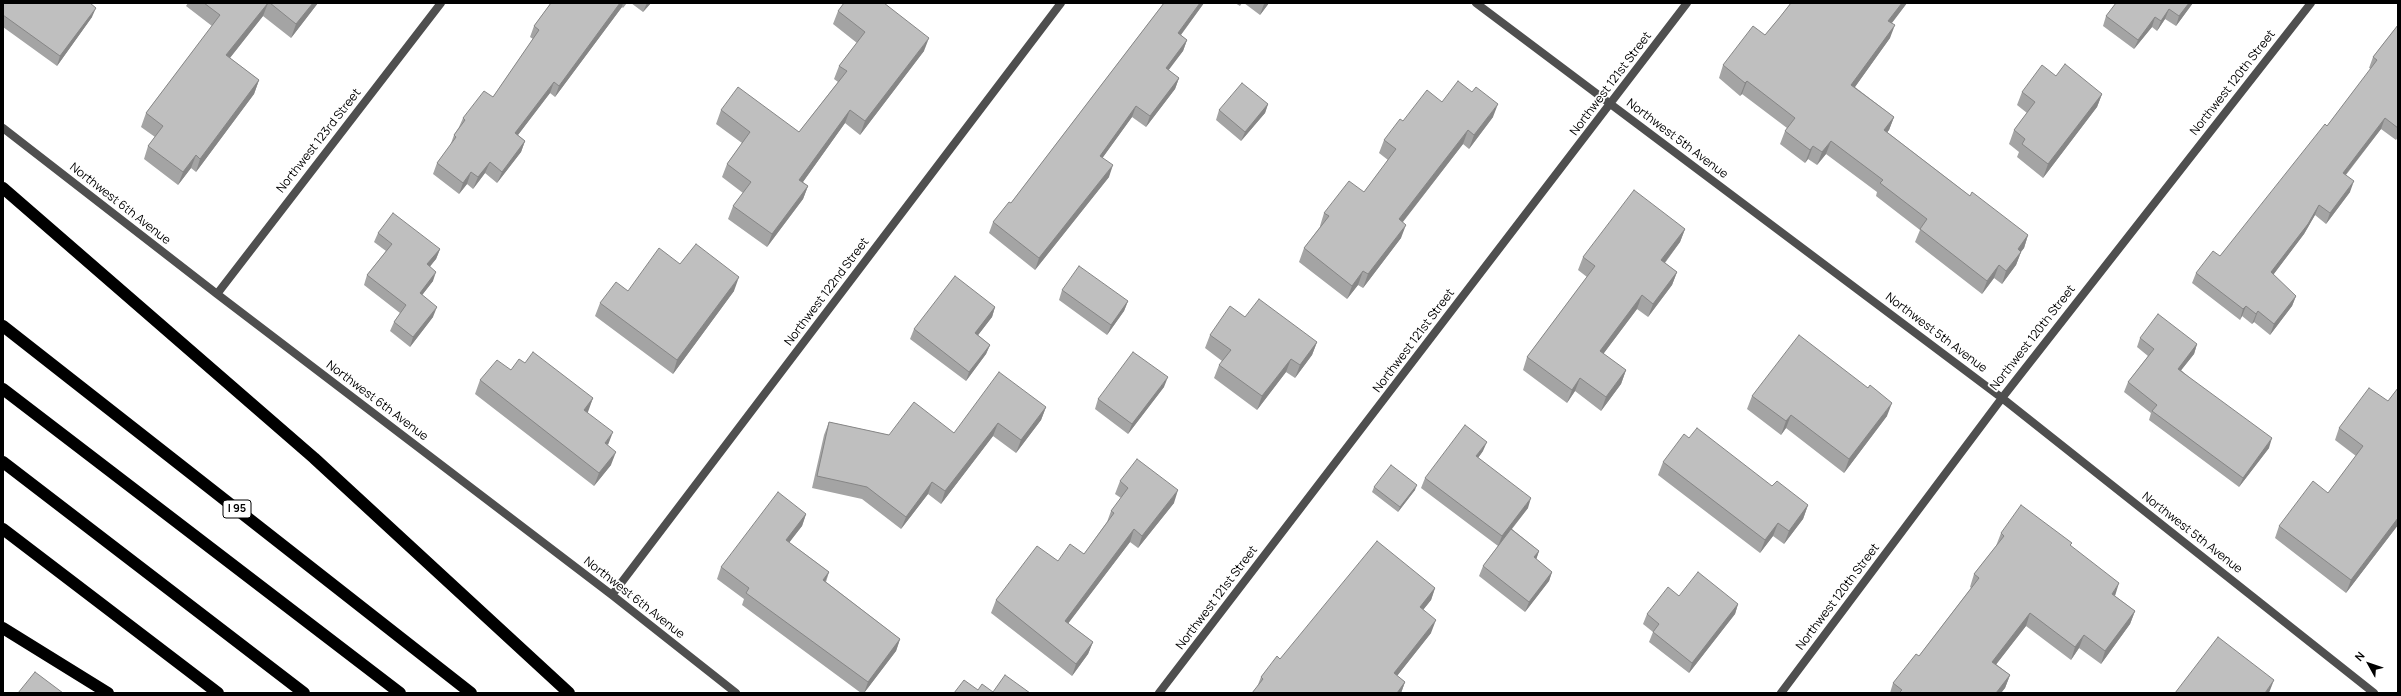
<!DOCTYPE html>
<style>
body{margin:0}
#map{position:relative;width:2401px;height:696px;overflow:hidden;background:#fff;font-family:Manrope,sans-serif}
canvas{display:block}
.frame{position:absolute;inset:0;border:4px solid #000;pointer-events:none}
.north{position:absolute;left:2349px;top:644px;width:40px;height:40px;-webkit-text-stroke:3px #fff;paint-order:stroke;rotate:310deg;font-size:11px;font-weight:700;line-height:16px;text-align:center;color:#000}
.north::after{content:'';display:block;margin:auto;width:14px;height:18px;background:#000;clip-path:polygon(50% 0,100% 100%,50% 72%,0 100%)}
</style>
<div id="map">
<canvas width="2401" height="696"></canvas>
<div class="frame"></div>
<div class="north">N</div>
</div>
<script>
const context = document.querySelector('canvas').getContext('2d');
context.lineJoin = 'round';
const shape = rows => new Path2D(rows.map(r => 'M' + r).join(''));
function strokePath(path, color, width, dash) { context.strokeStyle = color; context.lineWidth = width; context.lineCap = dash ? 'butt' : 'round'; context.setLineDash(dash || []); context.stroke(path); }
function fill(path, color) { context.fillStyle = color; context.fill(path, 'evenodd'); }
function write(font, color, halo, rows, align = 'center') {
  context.font = font + ' Manrope,sans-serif'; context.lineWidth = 3.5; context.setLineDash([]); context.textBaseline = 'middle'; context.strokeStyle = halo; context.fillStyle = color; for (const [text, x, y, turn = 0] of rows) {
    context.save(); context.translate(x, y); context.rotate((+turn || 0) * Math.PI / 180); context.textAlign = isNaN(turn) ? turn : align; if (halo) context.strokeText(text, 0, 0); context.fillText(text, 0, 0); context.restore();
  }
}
const minor = shape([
 [1476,3,2002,398,2374,693],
 [3,128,217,294,612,595,736,693],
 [217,294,441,3],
 [612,595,1061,3],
 [1159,693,1687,3],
 [1781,693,2002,398,2311,3]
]);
const motorway = shape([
 [3,188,314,458,569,693],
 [3,326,471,693],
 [3,389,400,693],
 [3,462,304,693],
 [3,529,218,693],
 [3,628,108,693]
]);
const wall = shape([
 [3,3,92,17,57,66,3,27],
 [188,3,318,3,291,38,263,16,230,58,259,80,254,94,196,172,191,168,178,185,144,159,148,146,155,137,141,127,146,113,212,26,186,6],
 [551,3,627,3,623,8,622,7,555,97,550,93,518,135,525,141,521,152,497,183,485,173,473,189,467,184,459,194,433,174,437,163,450,146,454,135,459,127,463,118,493,97,533,39,530,37,534,26],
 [631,3,651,3,643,12],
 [1164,3,1204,3,1181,35,1187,40,1183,51,1168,70,1179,78,1175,89,1146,127,1132,117,1102,158,1109,177,1035,270,989,233,993,222,1011,203],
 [1235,3,1242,3,1240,6],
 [1244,3,1269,3,1260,15],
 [1791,3,1907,3,1892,23,1890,38,1855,87,1894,117,1889,130,1887,132,1970,196,2028,235,2024,248,2021,252,2016,265,2002,284,1994,278,1982,294,1915,242,1920,230,1876,196,1877,192,1826,154,1817,165,1808,159,1805,163,1780,144,1785,131,1787,128,1742,94,1740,96,1719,78,1723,65,1765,35,1780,17],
 [2192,4,2176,26,2165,19,2157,31,2152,27,2134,49,2103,26,2106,16],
 [838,11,924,51,860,135,845,123,803,182,808,186,803,199,767,247,728,219,733,206,743,193,722,177,727,164,742,143,716,124,721,110,799,132,838,82,834,79,839,66,857,43,833,24],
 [2398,25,2398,137,2396,140,2381,129,2346,175,2350,192,2326,224,2315,215,2304,234,2273,275,2296,296,2292,306,2270,335,2254,322,2252,324,2242,316,2240,320,2192,283,2196,273,2220,256,2327,126,2371,69,2369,68,2373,57],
 [2056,76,2102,94,2097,107,2043,178,2017,157,2019,152,2009,144,2014,130,2027,113,2017,105,2022,92],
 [1442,102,1493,117,1469,149,1463,144,1403,222,1401,238,1363,288,1358,285,1347,299,1299,262,1304,248,1320,227,1320,226,1324,213,1364,192,1388,160,1379,153,1384,140,1403,121],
 [1268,104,1265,113,1241,141,1216,120,1219,110],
 [1685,229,1680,242,1665,263,1677,272,1672,285,1648,317,1637,309,1603,354,1626,370,1621,384,1601,411,1575,391,1567,403,1523,370,1527,357,1587,277,1578,270,1583,257],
 [378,233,440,249,436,259,430,266,433,281,422,295,433,317,410,347,390,331,394,322,400,313,364,285,367,275,386,251,374,242],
 [680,264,734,291,673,374,595,316,600,303,628,291],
 [1062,290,1128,301,1124,311,1107,335,1059,300],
 [995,307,992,317,978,335,990,345,986,354,966,381,910,339,914,329],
 [1245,317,1317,342,1312,355,1295,378,1286,372,1257,410,1214,378,1219,365,1222,361,1205,348,1210,335],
 [2140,338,2197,344,2194,354,2181,370,2269,448,2239,487,2149,420,2151,413,2124,392,2128,382,2148,356,2137,347],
 [525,363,593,398,587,412,608,446,611,465,594,486,475,394,480,380,511,370],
 [1164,387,1128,434,1095,409,1098,399],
 [2398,388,2398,525,2346,593,2275,538,2279,526,2328,493,2356,456,2335,440,2339,428,2388,401],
 [1752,396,1887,416,1844,473,1786,428,1781,435,1747,409],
 [1046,407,1041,420,1016,453,993,436,941,504,928,494,901,529,862,499,812,488,824,435,829,422,889,435,954,433],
 [1483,451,1478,458,1528,508,1512,529,1539,551,1536,559,1552,572,1549,581,1525,612,1479,576,1483,566,1498,546,1421,488,1425,478],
 [1663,462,1772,486,1808,505,1803,519,1784,544,1773,536,1760,553,1658,475],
 [1120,481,1174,503,1138,548,1130,542,1068,623,1093,642,1088,654,1072,676,991,613,996,600,1058,561,1084,554,1107,522,1111,511,1121,498,1115,494],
 [1374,487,1415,490,1398,512,1372,492],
 [806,514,802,526,789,542,829,572,826,582,900,639,896,651,864,693,861,693,742,605,744,599,717,579,721,567],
 [2001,533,2071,546,2115,596,2135,611,2130,624,2101,664,2079,648,2071,660,2026,626,1996,664,2010,675,2005,688,2001,693,1890,693,1893,683,1919,656,1971,588,1970,587,1974,574,1996,546],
 [1435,588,1431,600,1423,610,1431,633,1397,676,1405,682,1401,693,1252,693,1257,687,1261,677,1280,659],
 [1679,596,1738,604,1735,614,1689,673,1649,642,1653,632,1643,624,1647,614]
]);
const shadedWall = shape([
 [268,3,263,16,221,69,226,55],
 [313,3,318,3,291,38,296,24],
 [620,3,623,3,622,7,555,97,559,86],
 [647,3,651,3,643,12],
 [1200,3,1204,3,1174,44,1178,33],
 [1265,3,1269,3,1260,15,1264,4],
 [1902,3,1907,3,1884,33,1888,21],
 [2189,3,2193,3,2176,26,2179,16],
 [96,8,92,17,57,66,60,56],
 [2169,9,2165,19,2157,31,2161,21],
 [2155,17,2152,27,2134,49,2138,40],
 [1895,25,1890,38,1847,98,1851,85],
 [929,38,924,51,860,135,865,121],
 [1187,40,1183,51,1162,79,1166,68],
 [1179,78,1175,89,1146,127,1150,116],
 [259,80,254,94,196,172,200,159],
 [1747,81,1742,94,1740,96,1745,83],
 [554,82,550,93,511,144,515,133],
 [2102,94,2097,107,2043,178,2048,164],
 [1268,104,1265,113,1241,141,1245,132],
 [1498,104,1493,117,1469,149,1474,135],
 [1136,106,1132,117,1096,167,1100,156],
 [850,110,845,123,795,193,799,180],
 [1894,117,1889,130,1879,143,1884,130],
 [2385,118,2381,129,2339,183,2343,173],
 [1468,130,1463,144,1394,233,1399,219],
 [525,141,521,152,497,183,502,172],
 [1831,141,1826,154,1817,165,1822,152],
 [1813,146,1808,159,1805,163,1810,150],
 [196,155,191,168,178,185,183,172],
 [490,162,485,173,473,189,478,177],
 [1113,165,1109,177,1035,270,1039,258],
 [471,172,467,184,459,194,463,183],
 [2354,181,2350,192,2326,224,2330,213],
 [808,186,803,199,767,247,772,234],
 [2319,205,2315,215,2304,234,2267,283,2271,272],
 [1406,225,1401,238,1363,288,1368,274],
 [1685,229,1680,242,1656,274,1661,260],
 [2028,235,2024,248,2013,262,2018,249],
 [440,249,436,259,424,274,427,264],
 [2021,252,2016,265,2002,284,2006,271],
 [1999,265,1994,278,1982,294,1987,281],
 [1363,271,1358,285,1347,299,1352,286],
 [436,272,433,281,416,303,420,293],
 [1677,272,1672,285,1648,317,1653,304],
 [739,277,734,291,673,374,677,360],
 [1642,295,1637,309,1595,365,1600,351],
 [2296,296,2292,306,2270,335,2274,324],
 [1128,301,1124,311,1107,335,1111,325],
 [2246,306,2242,316,2240,320,2243,309],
 [437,307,433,317,410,347,413,337],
 [995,307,992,317,972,343,975,333],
 [2258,311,2254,322,2252,324,2256,314],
 [1317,342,1312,355,1295,378,1300,365],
 [2197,344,2194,354,2175,378,2178,369],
 [990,345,986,354,966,381,969,372],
 [1291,359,1286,372,1257,410,1262,396],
 [1626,370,1621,384,1601,411,1606,397],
 [1168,377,1164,387,1128,434,1132,424],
 [1580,378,1575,391,1567,403,1572,390],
 [593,398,588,412,579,423,584,410],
 [1892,403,1887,416,1844,473,1849,459],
 [1046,407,1041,420,1016,453,1021,440],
 [1791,415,1786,428,1781,435,1786,421],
 [998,423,993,436,941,504,945,491],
 [613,432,608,445,605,443],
 [2272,438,2269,448,2239,487,2243,478],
 [1487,442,1483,451,1472,466,1476,456],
 [616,452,611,465,594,486,599,473],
 [932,482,928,494,901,529,906,517],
 [1417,485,1415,490,1398,512,1400,507],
 [1178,490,1174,503,1138,548,1142,536],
 [1531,498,1528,508,1498,546,1502,536],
 [1808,505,1803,519,1784,544,1789,531],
 [806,514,802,526,782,552,786,540],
 [2398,518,2398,525,2346,593,2351,580],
 [1778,523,1773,536,1760,553,1765,540],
 [1134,529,1130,542,1061,633,1065,621],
 [1539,551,1536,560,1534,557],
 [829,572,824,584,823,580],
 [1552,572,1549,581,1525,612,1529,602],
 [2119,583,2115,596,2112,594],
 [1435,588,1431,600,1415,620,1420,607],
 [1738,604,1735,614,1689,673,1692,663],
 [2135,611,2130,624,2101,664,2105,651],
 [2030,613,2026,626,1988,675,1992,662],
 [1436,620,1431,633,1389,686,1394,673],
 [2084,635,2079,648,2071,660,2075,647],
 [900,639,896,651,864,693,868,682],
 [1093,642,1088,654,1072,676,1076,664],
 [2010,675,2005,688,2001,693,1996,693],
 [2274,680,2269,693,2265,693],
 [1405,682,1401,693,1397,693]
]);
const building = shape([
 [3,3,90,3,96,8,60,56,3,15,3,3],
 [204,3,268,3,226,55,259,80,200,159,196,155,183,172,148,146,163,126,146,113,220,15,204,3],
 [270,3,313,3,296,24,270,3],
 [551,3,620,3,559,86,554,82,515,133,525,141,502,172,490,162,478,177,471,172,463,183,437,163,456,137,454,135,465,120,463,118,484,91,493,97,539,30,534,26,551,3],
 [844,3,884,3,929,38,865,121,850,110,799,180,808,186,772,234,733,206,751,182,727,164,750,132,721,110,738,87,799,132,847,71,839,66,865,32,838,11,844,3],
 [1164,3,1200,3,1178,33,1187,40,1166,68,1179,78,1150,116,1136,106,1100,156,1113,165,1039,258,993,222,1009,202,1011,203,1164,3],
 [1791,3,1902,3,1888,21,1895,25,1851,85,1894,117,1884,130,1970,196,1972,192,2028,235,2018,249,2021,252,2006,271,1999,265,1987,281,1920,229,1927,219,1880,183,1883,180,1831,141,1822,152,1813,146,1810,150,1785,131,1795,118,1747,81,1745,83,1723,65,1753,26,1765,35,1780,17,1791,3],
 [2116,3,2189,3,2179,16,2169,9,2161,21,2155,17,2138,40,2106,16,2116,3],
 [2398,25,2398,128,2385,118,2343,173,2354,181,2330,213,2319,205,2308,224,2271,272,2296,296,2274,324,2258,311,2256,314,2246,306,2243,309,2196,273,2213,251,2220,256,2325,124,2327,126,2377,60,2373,57,2398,25],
 [2065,64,2102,94,2048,164,2022,144,2025,139,2014,130,2035,102,2022,92,2042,65,2056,76,2065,64],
 [1458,81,1472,92,1476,87,1498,104,1474,135,1468,130,1399,219,1406,225,1368,274,1363,271,1352,286,1304,248,1329,216,1324,213,1349,181,1364,192,1396,149,1384,140,1400,119,1403,121,1427,90,1442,102,1458,81],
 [1242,83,1268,104,1245,132,1219,110,1242,83],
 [1634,190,1685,229,1661,260,1677,272,1653,304,1642,295,1600,351,1626,370,1606,397,1580,378,1572,390,1527,357,1595,266,1583,257,1634,190],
 [393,213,440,249,427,264,436,272,420,293,437,307,413,337,394,322,406,305,367,275,392,244,378,233,393,213],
 [696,244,739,277,677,360,600,303,616,282,628,291,659,248,680,264,696,244],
 [1079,266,1128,301,1111,325,1062,290,1079,266],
 [955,276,995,307,975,333,990,345,969,372,914,329,955,276],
 [1259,299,1317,342,1300,365,1291,359,1262,396,1219,365,1231,350,1210,335,1230,306,1245,317,1259,299],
 [2158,314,2197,344,2178,369,2272,438,2243,478,2152,411,2157,405,2128,382,2154,349,2140,338,2158,314],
 [1799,335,1868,388,1870,385,1892,403,1849,459,1791,415,1786,421,1752,396,1799,335],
 [533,352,593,398,584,410,613,432,605,443,616,452,599,473,480,380,497,360,511,370,519,359,525,363,533,352],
 [1133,352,1168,377,1132,424,1098,399,1133,352],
 [999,372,1046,407,1021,440,998,423,945,491,932,482,906,517,867,487,817,476,829,422,889,435,914,402,954,433,999,372],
 [2369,388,2388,401,2398,388,2398,518,2351,580,2279,526,2313,481,2328,493,2363,446,2339,428,2369,388],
 [1465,425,1487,442,1476,456,1531,498,1502,536,1425,478,1465,425],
 [1697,428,1772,486,1777,481,1808,505,1789,531,1778,523,1765,540,1663,462,1684,434,1689,438,1697,428],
 [1137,459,1178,490,1142,536,1134,529,1065,621,1093,642,1076,664,996,600,1037,546,1058,561,1070,544,1084,554,1114,513,1111,511,1128,488,1120,481,1137,459],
 [1391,465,1417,485,1400,507,1374,487,1391,465],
 [778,492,806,514,786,540,829,572,823,580,900,639,868,682,746,593,749,588,721,567,778,492],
 [2021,505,2072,543,2070,545,2119,583,2112,594,2135,611,2105,651,2084,635,2075,647,2030,613,1992,662,2010,675,1996,693,1899,693,1902,690,1893,683,1916,654,1919,656,1979,578,1974,574,2004,536,2001,533,2021,505],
 [1511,529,1539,551,1534,557,1552,572,1529,602,1483,566,1511,529],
 [1377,541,1435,588,1420,607,1436,620,1394,673,1405,682,1397,693,1252,693,1263,679,1261,677,1277,656,1280,659,1377,541],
 [1698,572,1738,604,1692,663,1653,632,1659,624,1647,614,1668,587,1679,596,1698,572],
 [2218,637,2274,680,2265,693,2175,693,2218,637],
 [35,672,63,693,18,693,35,672],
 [1005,675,1030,693,954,693,964,680,978,690,982,684,993,692,1005,675]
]);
const shields = [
 [237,509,28]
];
const shieldNames = [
 ["I 95",237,509]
];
const streetNames = [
 ["Northwest 120th Street",2233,83,-52],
 ["Northwest 121st Street",1611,84,-53],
 ["Northwest 5th Avenue",1677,139,37],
 ["Northwest 123rd Street",319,141,-52],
 ["Northwest 6th Avenue",120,204,38],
 ["Northwest 122nd Street",827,292,-53],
 ["Northwest 5th Avenue",1936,333,37],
 ["Northwest 120th Street",2033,338,-52],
 ["Northwest 121st Street",1414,341,-53],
 ["Northwest 6th Avenue",377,401,37],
 ["Northwest 5th Avenue",2192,533,38],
 ["Northwest 120th Street",1838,597,-53],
 ["Northwest 6th Avenue",634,598,38],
 ["Northwest 121st Street",1217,598,-53]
];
strokePath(minor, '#4f4f4f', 8);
strokePath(motorway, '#000', 12);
fill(wall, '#a4a4a4');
fill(shadedWall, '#868686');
fill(building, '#bfbfbf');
strokePath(building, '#868686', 1);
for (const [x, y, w] of shields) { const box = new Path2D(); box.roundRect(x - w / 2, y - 9, w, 18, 3); context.fillStyle = '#fff'; context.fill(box); strokePath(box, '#000', 1); }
write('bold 11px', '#000', null, shieldNames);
write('12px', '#000', '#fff', streetNames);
</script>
